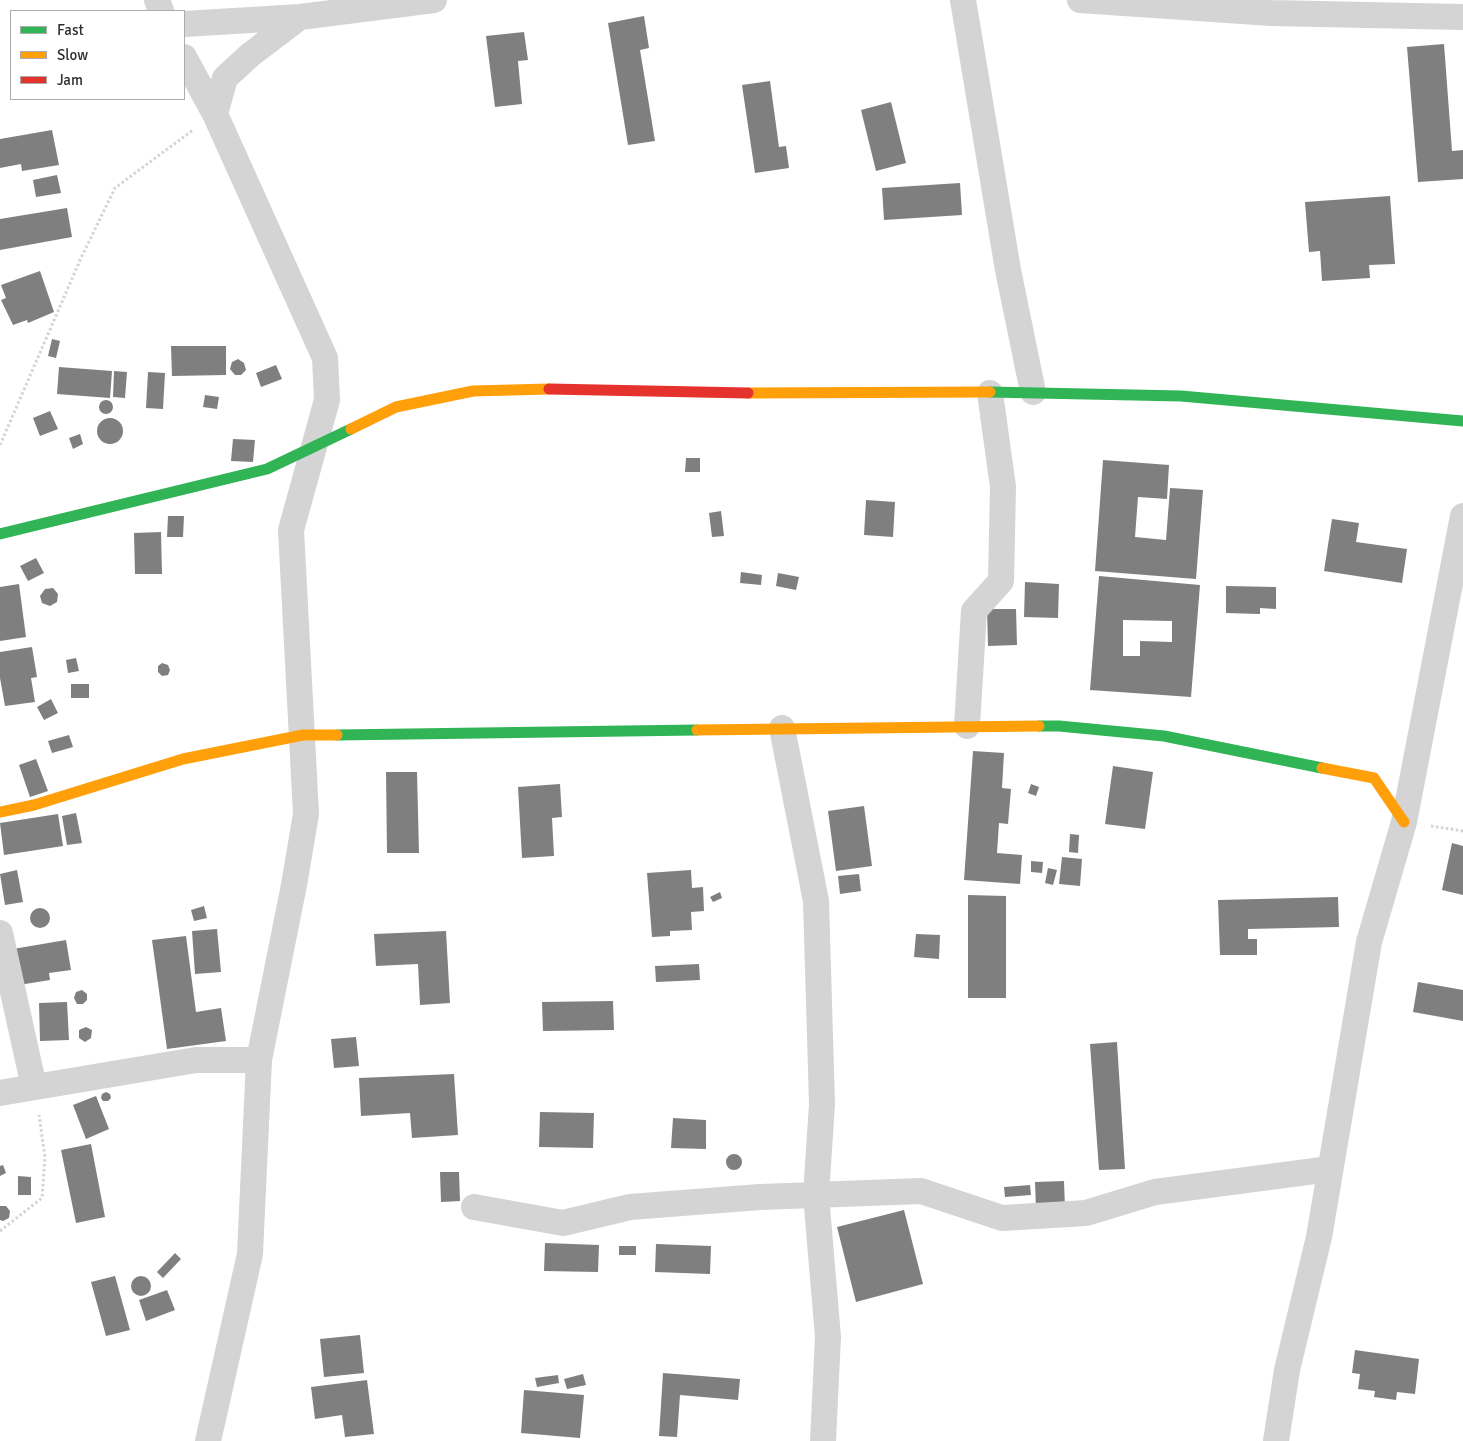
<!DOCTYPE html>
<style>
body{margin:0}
#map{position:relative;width:1463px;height:1441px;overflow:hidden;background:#fff;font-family:Signika,sans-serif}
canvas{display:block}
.legend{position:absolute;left:10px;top:10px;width:175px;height:90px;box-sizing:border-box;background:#fff;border:1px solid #acacac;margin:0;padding:6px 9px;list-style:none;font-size:15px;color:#2f2f2f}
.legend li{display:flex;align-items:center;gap:10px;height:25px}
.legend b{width:25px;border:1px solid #acacac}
</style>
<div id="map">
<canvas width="1463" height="1441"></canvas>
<ul class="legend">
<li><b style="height:6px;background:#30b455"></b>Fast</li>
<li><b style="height:6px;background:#ff9f0a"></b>Slow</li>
<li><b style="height:6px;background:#e5322d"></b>Jam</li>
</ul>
</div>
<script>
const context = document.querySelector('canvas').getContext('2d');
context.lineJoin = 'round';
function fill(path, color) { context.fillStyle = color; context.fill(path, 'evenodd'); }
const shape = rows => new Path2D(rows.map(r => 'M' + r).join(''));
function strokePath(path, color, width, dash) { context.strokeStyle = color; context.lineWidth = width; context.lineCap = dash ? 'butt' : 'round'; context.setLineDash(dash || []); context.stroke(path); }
const building = shape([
 [644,16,649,48,640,50,655,141,628,145,608,23],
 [524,32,528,60,518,61,522,104,495,107,486,36],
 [1444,44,1452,151,1463,150,1463,179,1418,182,1407,47],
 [770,81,779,147,786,146,789,168,755,173,742,85],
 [891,102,906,163,876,171,861,110],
 [52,130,59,165,22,171,21,164,0,168,0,139],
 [57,175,61,193,36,197,33,180],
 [960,183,962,215,884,220,882,188],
 [1390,196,1395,264,1369,265,1370,278,1322,281,1320,251,1309,252,1305,202],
 [67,208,72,237,0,250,0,219],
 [40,271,54,312,28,323,27,320,13,325,1,300,6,298,1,285],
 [52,339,60,341,56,358,48,356],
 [171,346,226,346,226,375,172,376],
 [238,359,244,363,246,370,241,375,235,375,230,369,232,362],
 [276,365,282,379,261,387,256,373],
 [59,367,112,371,110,398,57,394],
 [114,371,127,372,125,398,113,397],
 [148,372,165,373,163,409,146,408],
 [205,395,219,397,217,409,203,407],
 '99 407a7 7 0 1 1 14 0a7 7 0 1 1-14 0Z',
 [50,411,58,429,40,436,33,418],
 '97 431a13 13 0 1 1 26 0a13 13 0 1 1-26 0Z',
 [80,434,83,444,73,449,69,438],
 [233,439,255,440,253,462,231,461],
 [686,458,700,458,700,472,685,472],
 [1103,460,1169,465,1167,499,1138,497,1135,537,1166,540,1170,488,1203,490,1196,579,1095,571],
 [866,500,895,502,893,537,864,535],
 [721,511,724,536,712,537,709,513],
 [168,516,184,516,183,537,167,537],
 [1332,519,1359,523,1356,542,1407,549,1402,583,1324,571],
 [161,532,162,574,135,574,134,533],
 [36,558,44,573,28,581,20,566],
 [741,572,762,575,761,585,740,583],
 [778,573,799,577,796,590,776,586],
 [1099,576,1200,585,1191,697,1090,690],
 [1123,620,1172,621,1172,642,1140,641,1140,656,1123,656],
 [1025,582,1059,584,1058,618,1024,617],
 [19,584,26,637,0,641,0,587],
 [1226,586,1276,587,1276,609,1260,608,1260,614,1226,613],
 [53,588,58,594,57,602,50,606,42,603,40,596,45,589],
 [987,609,1016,609,1017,645,988,646],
 [32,647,37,677,31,678,35,702,5,706,0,678,0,652],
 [76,658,79,671,68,673,66,660],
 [162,663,168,665,170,670,168,675,162,676,158,672,158,666],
 [71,684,89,684,89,698,71,698],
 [51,699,58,713,44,720,37,707],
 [69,735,73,747,52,753,48,741],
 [973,751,1004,753,1002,788,1011,789,1008,824,999,823,997,853,1022,855,1020,884,964,880],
 [36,759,48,791,30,797,19,765],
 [1113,766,1153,772,1145,829,1105,824],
 [386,772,417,772,419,853,387,853],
 [560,784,562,817,552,818,554,856,522,858,518,787],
 [1031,784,1039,787,1036,796,1028,793],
 [864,806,872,866,836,871,828,811],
 [76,813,82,843,67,845,62,816],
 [58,814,63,846,4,855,0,823],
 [1070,834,1079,835,1078,853,1069,852],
 [1452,843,1463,846,1463,895,1442,890],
 [1062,857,1082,859,1080,886,1059,884],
 [1031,861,1043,862,1042,873,1031,872],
 [1048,868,1057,870,1053,885,1045,883],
 [17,870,23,902,5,905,0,874],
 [691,870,692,888,703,887,704,911,691,912,692,930,670,931,670,936,652,937,647,873],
 [859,874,861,891,840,894,838,876],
 [720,892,722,898,713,902,710,897],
 [968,895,1006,896,1006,998,968,998],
 [1338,897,1339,927,1248,929,1248,939,1257,939,1257,955,1220,955,1218,900],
 [204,906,207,918,194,921,191,910],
 '30 918a10 10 0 1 1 20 0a10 10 0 1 1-20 0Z',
 [217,929,221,972,195,974,192,931],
 [446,931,450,1003,420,1005,418,964,376,966,374,934],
 [916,934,940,935,939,959,914,957],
 [186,936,196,1012,221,1008,226,1041,167,1049,152,940],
 [66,940,71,970,49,973,50,980,19,985,13,949],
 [699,964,700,980,656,982,655,966],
 [1418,982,1463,990,1463,1021,1413,1012],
 [82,990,87,994,87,1000,83,1004,77,1004,74,998,76,992],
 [613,1001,614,1030,543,1031,542,1002],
 [67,1002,69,1040,40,1041,39,1003],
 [86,1027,92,1030,91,1038,85,1042,79,1038,79,1030],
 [356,1037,359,1066,334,1068,331,1039],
 [1117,1042,1125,1169,1099,1170,1090,1044],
 [454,1074,458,1135,412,1138,410,1113,361,1116,359,1078],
 [106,1092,110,1094,111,1098,108,1101,103,1101,101,1098,102,1094],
 [96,1096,109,1129,86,1139,73,1105],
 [540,1112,594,1113,593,1148,539,1147],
 [673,1118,706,1120,706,1149,671,1148],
 [91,1144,105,1217,76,1223,61,1150],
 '726 1162a8 8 0 1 1 16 0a8 8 0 1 1-16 0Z',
 [3,1165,6,1173,0,1176,0,1166],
 [440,1172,459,1172,460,1201,441,1202],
 [18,1176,31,1177,31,1195,18,1195],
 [1064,1181,1065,1208,1036,1209,1035,1182],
 [1030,1185,1031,1195,1005,1197,1004,1187],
 [0,1206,6,1206,10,1211,9,1218,3,1221,0,1220],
 [904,1210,923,1284,856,1302,837,1227],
 [545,1243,599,1245,598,1272,544,1271],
 [656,1244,711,1246,710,1274,655,1272],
 [619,1246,636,1246,636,1255,619,1255],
 [175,1253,181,1259,163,1278,157,1272],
 '131 1286a10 10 0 1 1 20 0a10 10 0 1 1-20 0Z',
 [115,1276,130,1330,106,1336,91,1282],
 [167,1290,175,1310,146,1321,139,1300],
 [360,1335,364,1373,324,1377,320,1339],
 [1355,1350,1419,1359,1415,1394,1397,1392,1396,1400,1374,1397,1375,1391,1358,1389,1360,1374,1352,1373],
 [663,1373,740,1379,738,1400,680,1395,677,1437,659,1436],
 [583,1374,586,1385,567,1389,564,1379],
 [558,1375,559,1383,537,1387,535,1378],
 [367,1380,374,1434,345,1437,342,1415,315,1419,311,1387],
 [524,1390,584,1395,580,1438,521,1433]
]);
const path = shape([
 [0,445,81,258,115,188,193,130],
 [1431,826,1463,831],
 [0,1231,42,1198,45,1157,39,1115]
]);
const street = shape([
 [157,0,161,11],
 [963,0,1008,270,1033,392],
 [1080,0,1271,13,1463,17],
 [184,24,300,17,434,0],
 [184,57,215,114,325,358,327,400,291,530,306,814,294,885,259,1060,250,1254,208,1441],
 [215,114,225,78,250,55,300,17],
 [967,726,974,611,1001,581,1003,487,990,393],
 [782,728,816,901,822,1104,816,1195,828,1337,823,1441],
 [0,933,34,1087],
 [0,1093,196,1060,259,1060],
 [474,1207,563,1223,630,1207,760,1197,921,1191,1002,1218,1086,1213,1155,1192,1330,1169],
 [1276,1441,1287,1370,1319,1237,1369,942,1404,822,1463,516]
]);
const fast = shape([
 [990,392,1181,396,1463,421],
 [0,534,267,469,351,429],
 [1039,726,1059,726,1164,736,1322,768],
 [337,735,697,730]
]);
const slow = shape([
 [748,393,990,392],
 [351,429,396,407,473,391,549,389],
 [697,730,1039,726],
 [1322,768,1374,778,1404,822],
 [0,812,34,805,183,759,303,735,337,735]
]);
const jam = shape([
 [549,389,748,393]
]);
fill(building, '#7f7f7f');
strokePath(path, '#d4d4d4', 3, [2.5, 2.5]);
strokePath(street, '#d4d4d4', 26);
strokePath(fast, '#30b455', 11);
strokePath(slow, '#ff9f0a', 11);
strokePath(jam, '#e5322d', 11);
</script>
